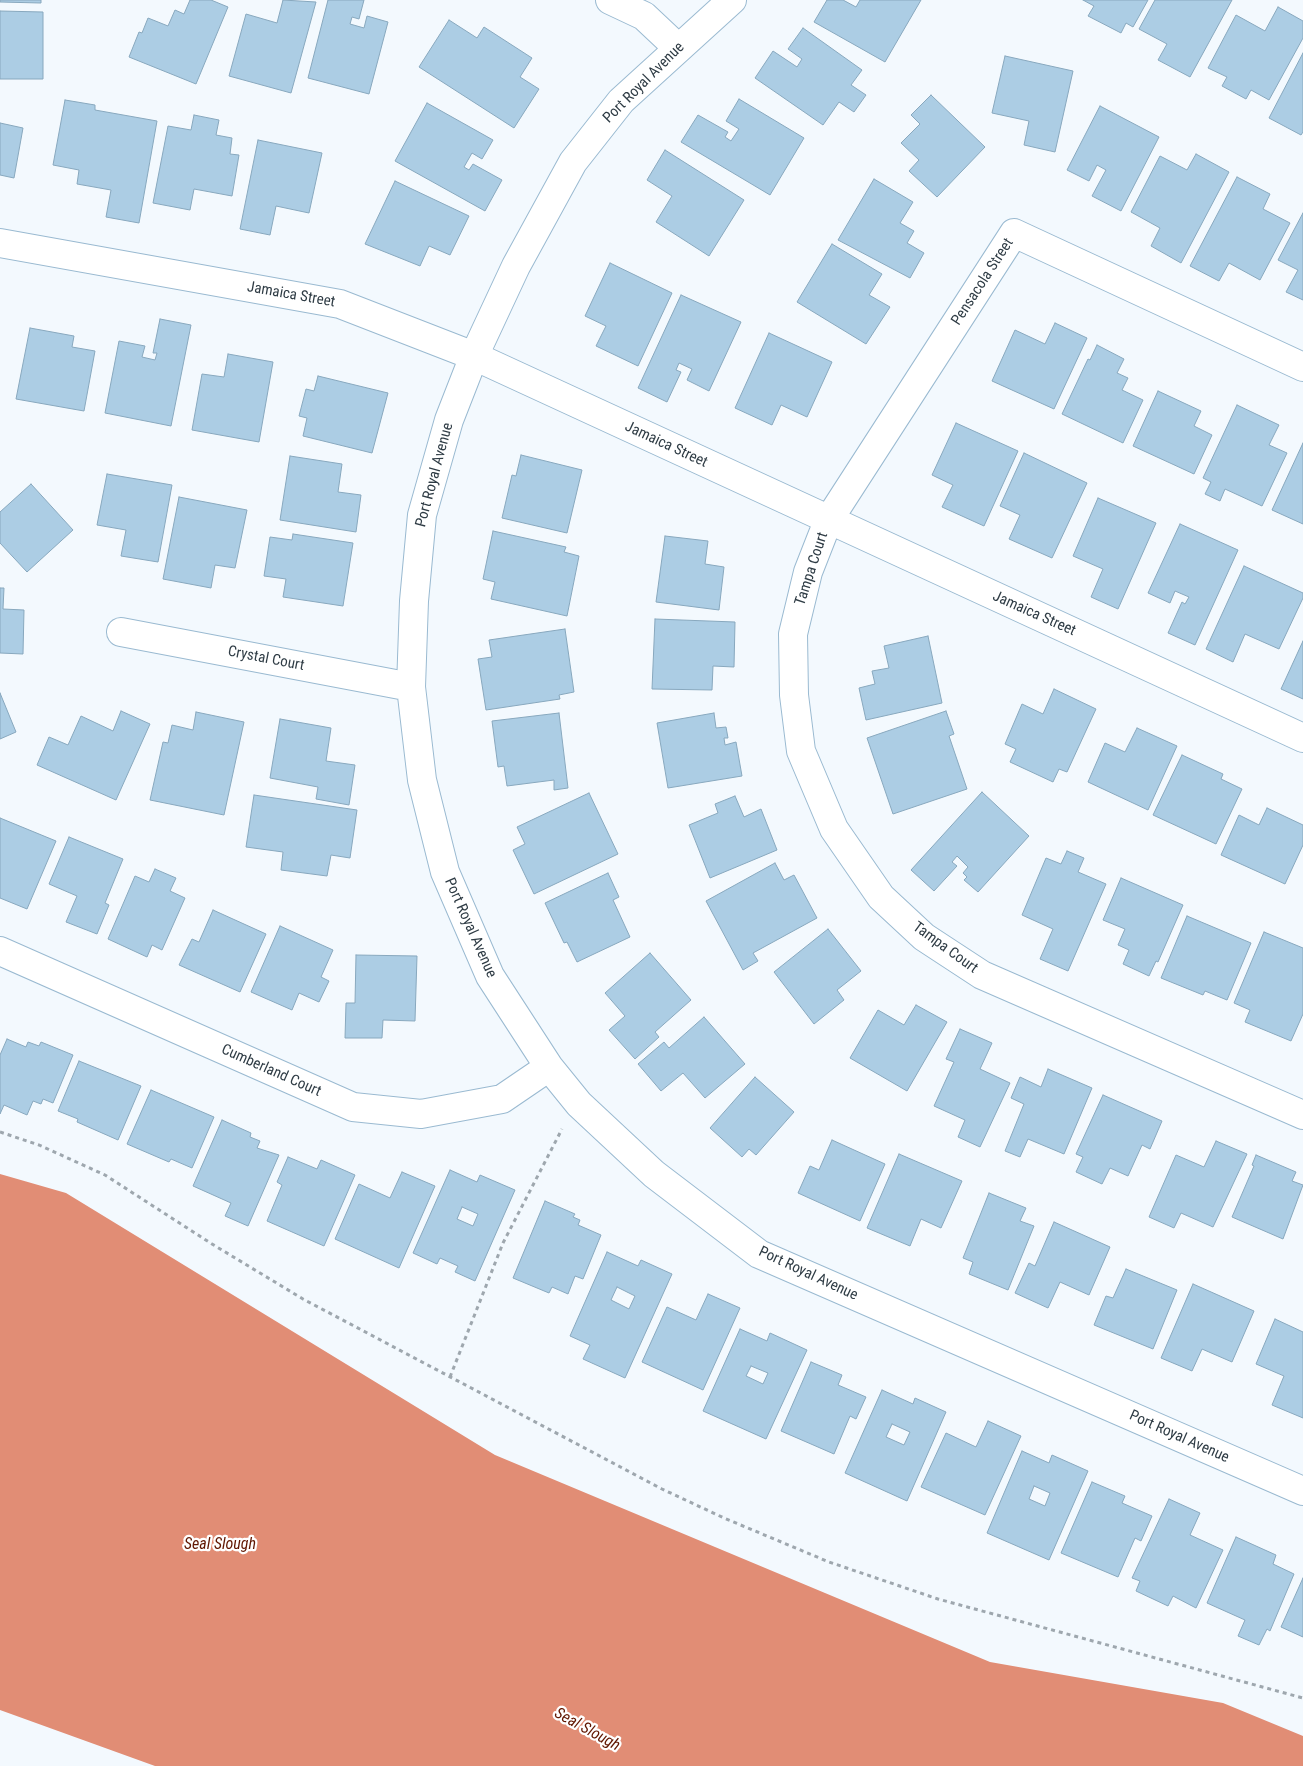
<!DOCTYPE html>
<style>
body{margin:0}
canvas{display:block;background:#f3f9fe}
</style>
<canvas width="1303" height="1766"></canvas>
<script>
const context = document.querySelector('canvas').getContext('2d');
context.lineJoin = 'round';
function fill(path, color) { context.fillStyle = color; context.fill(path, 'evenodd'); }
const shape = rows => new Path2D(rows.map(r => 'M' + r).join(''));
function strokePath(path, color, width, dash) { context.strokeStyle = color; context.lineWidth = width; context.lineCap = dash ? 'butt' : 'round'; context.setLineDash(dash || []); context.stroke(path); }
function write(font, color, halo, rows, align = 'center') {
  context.font = font + ' "Roboto Condensed",sans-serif'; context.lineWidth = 4.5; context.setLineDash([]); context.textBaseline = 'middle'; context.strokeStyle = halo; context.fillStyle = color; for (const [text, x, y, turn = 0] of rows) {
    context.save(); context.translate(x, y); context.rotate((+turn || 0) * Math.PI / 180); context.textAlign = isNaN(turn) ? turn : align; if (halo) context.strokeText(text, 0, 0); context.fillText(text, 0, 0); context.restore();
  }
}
const water = shape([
 [0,1174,66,1193,495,1455,990,1662,1223,1703,1303,1736,1303,1766,155,1766,0,1710]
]);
const building = shape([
 [0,0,41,0,41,3,0,2,0,0],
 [190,0,211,0,228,7,196,84,129,57,139,32,142,33,148,18,168,26,175,10,184,14,190,0],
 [283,0,316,2,291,93,229,76,246,14,277,23,283,0],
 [328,0,364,0,359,19,352,17,350,24,364,28,367,16,388,22,369,94,308,78,328,0],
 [827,0,843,0,856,7,860,0,921,0,885,62,814,22,827,0],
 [1083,0,1148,0,1133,27,1126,23,1121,33,1088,16,1094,6,1083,0],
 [1155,0,1232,0,1190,77,1158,60,1167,44,1139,29,1155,0],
 [1278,7,1303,21,1303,38,1269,100,1251,90,1246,99,1222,86,1227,77,1208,68,1236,15,1265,31,1278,7],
 [0,11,43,12,43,79,0,79,0,11],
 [449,20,477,38,484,27,532,58,520,77,539,89,514,128,419,67,449,20],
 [803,28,862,70,851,85,866,95,854,112,839,102,823,125,755,78,773,51,797,67,802,59,788,49,803,28],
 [1303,53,1303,132,1301,135,1269,118,1303,53],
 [1005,56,1073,71,1055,152,1024,145,1029,121,992,113,1005,56],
 [931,95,985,147,937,197,909,171,919,160,901,143,920,124,911,115,931,95],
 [739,99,804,138,770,195,681,142,698,115,728,132,725,137,731,141,739,129,726,121,739,99],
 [65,100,95,105,95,110,157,121,139,223,106,217,111,190,77,184,79,170,53,165,65,100],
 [427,103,493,140,482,159,472,153,464,167,469,170,473,164,502,180,485,211,395,161,427,103],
 [1100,106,1159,137,1121,211,1092,196,1106,170,1097,165,1089,181,1067,170,1100,106],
 [194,115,219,120,216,135,232,138,230,154,239,155,232,196,194,189,190,210,153,203,168,126,191,130,194,115],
 [0,123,23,128,14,178,0,175,0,123],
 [258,140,322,153,309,213,276,206,270,235,240,229,258,140],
 [665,150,744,200,709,256,656,222,672,196,647,180,665,150],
 [1196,154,1229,172,1181,263,1151,246,1160,228,1131,212,1160,156,1187,170,1196,154],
 [1237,177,1270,194,1263,209,1290,223,1260,280,1229,263,1219,281,1190,266,1237,177],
 [874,179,913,202,900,223,914,231,907,243,924,253,910,278,838,240,874,179],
 [395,181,469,216,450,255,429,246,420,266,365,244,395,181],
 [1303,213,1303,300,1286,292,1298,270,1278,260,1303,213],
 [832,244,882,274,869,295,890,307,866,344,797,302,832,244],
 [610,263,672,293,638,366,596,346,606,326,585,316,610,263],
 [681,295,741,322,709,391,687,380,692,369,679,363,676,370,681,372,667,402,638,388,681,295],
 [160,319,191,325,171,426,105,413,119,341,145,346,142,357,155,360,157,353,153,353,160,319],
 [1055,323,1087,338,1054,409,992,381,1015,330,1045,344,1055,323],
 [30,328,74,336,72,347,95,351,84,411,16,399,30,328],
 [769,333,832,362,807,417,781,405,772,425,735,408,769,333],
 [1097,345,1124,359,1117,373,1128,378,1122,390,1143,400,1123,443,1062,414,1088,359,1090,360,1097,345],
 [228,354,273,362,259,442,192,430,202,374,224,377,228,354],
 [318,376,388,393,372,453,303,436,307,418,299,416,306,389,314,391,318,376],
 [1158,391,1201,411,1194,426,1212,435,1194,474,1133,446,1158,391],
 [1237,405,1279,425,1269,445,1287,453,1262,506,1225,489,1220,501,1205,494,1211,482,1203,478,1237,405],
 [956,423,1018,451,984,526,942,507,953,485,932,475,956,423],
 [1303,443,1303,524,1272,510,1303,443],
 [1024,453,1087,483,1052,558,1009,539,1020,515,1000,506,1024,453],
 [521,455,582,470,567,533,502,518,512,475,516,476,521,455],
 [290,456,342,464,338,492,361,495,356,532,280,520,290,456],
 [107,474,172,485,158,562,121,556,126,530,97,525,107,474],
 [31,484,73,530,27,572,0,543,0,512,31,484],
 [179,497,247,510,235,568,215,565,211,588,163,579,179,497],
 [1098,498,1156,523,1118,609,1091,597,1103,569,1073,556,1098,498],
 [1180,524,1238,550,1195,645,1168,633,1182,602,1185,604,1189,597,1175,591,1170,603,1148,593,1180,524],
 [493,531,566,547,564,552,579,556,567,616,491,599,495,582,483,579,493,531],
 [293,534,353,543,343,606,283,597,286,579,264,576,270,537,292,540,293,534],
 [665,536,708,541,705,564,724,567,719,610,656,602,665,536],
 [1244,566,1303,593,1303,598,1279,649,1245,634,1233,662,1206,649,1244,566],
 [0,588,4,588,3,609,24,610,23,654,0,653,0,588],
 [655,619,735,622,734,667,713,666,712,690,652,689,655,619],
 [565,629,574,692,559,695,560,699,486,710,478,659,492,657,489,640,565,629],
 [928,636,942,703,866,720,859,688,875,684,872,671,889,668,884,646,928,636],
 [1303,641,1303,699,1281,689,1303,641],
 [1054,689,1096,709,1067,772,1059,769,1053,782,1010,762,1016,749,1005,744,1022,704,1043,714,1054,689],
 [0,693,16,732,0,739,0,693],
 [121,711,150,724,116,800,37,765,49,737,68,745,81,716,113,731,121,711],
 [946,711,954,734,949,736,967,789,893,814,867,738,946,711],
 [196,712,244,722,224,815,150,800,163,742,168,743,172,725,193,730,196,712],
 [559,713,568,788,554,790,554,780,507,786,504,766,498,767,492,721,559,713],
 [714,713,716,728,726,727,728,738,724,738,725,745,736,742,742,776,668,788,657,723,714,713],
 [280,719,331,728,326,761,355,765,349,805,316,799,318,787,270,778,280,719],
 [1137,728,1177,746,1148,810,1088,782,1105,743,1125,752,1137,728],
 [1182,755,1223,774,1221,779,1242,789,1216,844,1153,815,1182,755],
 [982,792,1029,836,978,892,964,880,967,877,963,873,968,867,957,856,952,862,957,866,934,891,911,870,982,792],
 [589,793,618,854,534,894,513,850,525,844,517,827,589,793],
 [254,795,357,810,350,858,331,855,327,876,281,870,283,852,246,847,254,795],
 [735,796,744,817,761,809,777,850,710,878,689,825,718,813,715,804,735,796],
 [1267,808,1303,825,1303,845,1285,884,1221,855,1239,815,1259,825,1267,808],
 [0,818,56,841,27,909,0,898,0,818],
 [69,837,123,859,105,903,109,905,97,934,66,922,77,896,49,884,69,837],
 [1067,851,1084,858,1078,872,1106,884,1068,971,1040,959,1053,929,1022,915,1046,858,1061,864,1067,851],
 [775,863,784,880,794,875,817,918,753,953,758,961,743,970,706,901,775,863],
 [155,869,176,878,170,891,185,898,162,950,152,945,147,957,108,939,135,876,149,882,155,869],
 [608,873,619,897,613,900,630,937,577,962,567,942,564,943,545,903,608,873],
 [1121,878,1183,905,1158,962,1156,961,1149,976,1123,964,1129,950,1118,945,1125,929,1103,920,1121,878],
 [213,910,266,934,240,992,179,965,192,939,199,942,213,910],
 [1187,916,1251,943,1227,1000,1205,991,1203,995,1161,978,1187,916],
 [280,926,333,950,321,977,329,981,319,1002,299,993,292,1010,251,992,280,926],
 [828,929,861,971,837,990,844,1000,814,1024,774,972,828,929],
 [1264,932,1303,948,1303,1014,1291,1041,1245,1022,1250,1010,1234,1003,1264,932],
 [650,953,691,1000,655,1032,659,1037,635,1059,609,1030,625,1016,605,993,650,953],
 [356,955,417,956,415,1021,383,1020,382,1038,345,1038,346,1003,355,1003,356,955],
 [916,1005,947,1022,907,1091,850,1058,878,1010,904,1025,916,1005],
 [704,1017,745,1064,705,1098,683,1073,661,1091,638,1064,664,1042,669,1048,704,1017],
 [960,1029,992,1043,980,1069,1010,1083,980,1147,958,1137,965,1120,934,1106,954,1062,946,1059,960,1029],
 [7,1039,26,1047,28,1042,39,1046,41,1042,73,1055,53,1103,43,1099,41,1104,33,1101,27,1115,4,1105,0,1114,0,1055,7,1039],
 [79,1061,141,1086,118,1140,77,1122,78,1119,58,1111,79,1061],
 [1048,1069,1092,1088,1064,1154,1028,1139,1020,1157,1005,1151,1024,1104,1011,1098,1020,1077,1041,1087,1048,1069],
 [755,1077,794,1112,756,1155,749,1149,742,1157,710,1128,755,1077],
 [151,1090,214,1117,192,1168,171,1159,169,1162,127,1144,151,1090],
 [1103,1095,1162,1121,1150,1149,1142,1145,1128,1176,1110,1168,1102,1184,1076,1172,1083,1157,1076,1154,1103,1095],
 [222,1120,251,1133,250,1137,260,1141,257,1148,279,1155,248,1226,225,1216,231,1203,193,1186,222,1120],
 [832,1140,885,1164,860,1221,798,1193,810,1166,819,1170,832,1140],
 [1216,1141,1247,1154,1213,1227,1181,1213,1174,1228,1149,1217,1176,1155,1204,1167,1216,1141],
 [899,1154,962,1181,941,1228,921,1219,910,1246,867,1228,899,1154],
 [1256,1155,1296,1172,1292,1181,1303,1185,1283,1239,1232,1217,1254,1166,1252,1165,1256,1155],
 [288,1157,317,1169,321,1160,355,1175,324,1246,267,1221,282,1185,277,1182,288,1157],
 [450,1170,477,1182,480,1175,515,1190,475,1281,455,1272,458,1266,440,1258,437,1264,413,1253,450,1170],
 [462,1207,478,1214,473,1226,457,1219,462,1207],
 [402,1172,435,1186,399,1268,335,1239,359,1184,390,1198,402,1172],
 [989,1193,1026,1208,1020,1221,1034,1226,1008,1290,969,1274,973,1262,963,1258,989,1193],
 [545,1201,575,1214,573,1217,580,1220,578,1225,601,1235,583,1279,575,1276,568,1294,552,1287,549,1293,513,1278,545,1201],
 [1054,1222,1110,1247,1089,1295,1060,1282,1048,1308,1015,1293,1029,1263,1035,1266,1054,1222],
 [607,1252,638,1266,641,1260,672,1274,625,1378,583,1359,590,1345,570,1336,607,1252],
 [617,1287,635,1296,629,1309,611,1300,617,1287],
 [1126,1269,1177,1290,1153,1349,1094,1325,1106,1296,1113,1298,1126,1269],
 [1193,1284,1254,1311,1232,1362,1202,1349,1192,1371,1161,1358,1193,1284],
 [708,1294,740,1308,703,1390,642,1362,667,1307,696,1320,708,1294],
 [1275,1319,1303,1332,1303,1418,1272,1405,1284,1376,1256,1364,1275,1319],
 [740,1329,767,1341,770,1333,807,1350,766,1439,703,1411,740,1329],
 [751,1366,768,1373,763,1384,746,1376,751,1366],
 [811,1362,842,1375,838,1385,866,1397,856,1419,850,1416,834,1454,781,1431,811,1362],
 [882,1390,913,1404,915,1398,946,1412,907,1501,845,1473,882,1390],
 [892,1424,910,1432,904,1445,886,1437,892,1424],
 [988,1421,1021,1436,985,1515,921,1487,946,1433,976,1447,988,1421],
 [1022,1451,1049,1463,1052,1455,1088,1471,1049,1560,987,1533,1022,1451],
 [1034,1486,1050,1493,1045,1506,1029,1499,1034,1486],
 [1092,1482,1125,1496,1122,1503,1152,1516,1141,1541,1135,1538,1118,1577,1061,1553,1092,1482],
 [1169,1499,1200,1513,1190,1535,1223,1550,1196,1608,1173,1596,1168,1606,1136,1591,1140,1581,1132,1578,1169,1499],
 [1236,1537,1276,1555,1273,1564,1294,1574,1270,1631,1267,1629,1259,1645,1238,1636,1245,1620,1207,1603,1236,1537],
 [1303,1578,1303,1637,1281,1627,1303,1578]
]);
const path = shape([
 [0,1132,39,1145,105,1175,212,1244,303,1299,662,1489,724,1518,829,1562,938,1599,1303,1698],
 [450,1377,503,1243,562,1129]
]);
const minor = shape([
 [610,0,644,16,678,48],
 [732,0,621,101,573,162,516,266,474,356,449,420,422,515,414,601,411,687,422,780,445,872,490,976,549,1067,579,1104,654,1174,759,1254,1303,1491],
 [0,243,340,304,474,356,1303,738],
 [1303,367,1014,233,828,521,808,572,793,634,794,695,801,751,834,829,881,897,924,937,982,975,1303,1115],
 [121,632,411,687],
 [0,951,353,1107,421,1114,502,1099,549,1067]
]);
const streetNames = [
 ["Port Royal Avenue",644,83,-45],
 ["Pensacola Street",983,282,-57],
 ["Jamaica Street",291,295,10],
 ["Jamaica Street",666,445,25],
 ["Port Royal Avenue",435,475,-75],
 ["Tampa Court",812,569,-72],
 ["Jamaica Street",1034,614,24],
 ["Crystal Court",266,659,11],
 ["Port Royal Avenue",470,928,66],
 ["Tampa Court",945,948,36],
 ["Cumberland Court",271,1071,24],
 ["Port Royal Avenue",808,1274,25],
 ["Port Royal Avenue",1179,1437,24]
];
const waterNames = [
 ["Seal Slough",220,1545],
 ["Seal Slough",587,1730,29]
];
fill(water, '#e18d75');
fill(building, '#accde4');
strokePath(building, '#88a8be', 1);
strokePath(minor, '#9abad1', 30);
strokePath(path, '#9ea7ae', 3, [4, 4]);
strokePath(minor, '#fff', 28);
write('15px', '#2f3c45', '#fff', streetNames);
write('italic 16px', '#601600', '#fff', waterNames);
</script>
